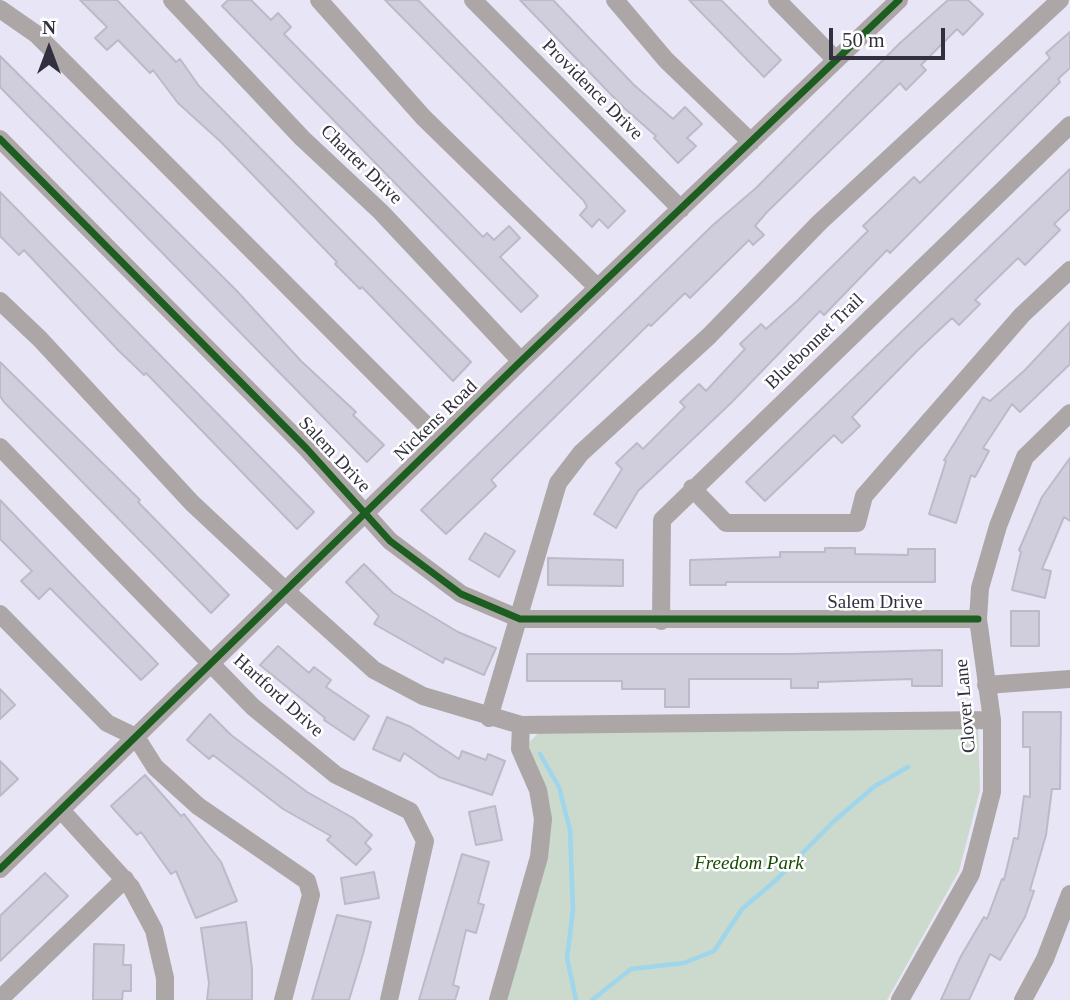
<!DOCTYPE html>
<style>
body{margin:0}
#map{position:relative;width:1070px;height:1000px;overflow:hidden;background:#e8e5f6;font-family:"Times New Roman",serif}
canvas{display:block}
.north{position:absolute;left:14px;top:14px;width:70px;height:70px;-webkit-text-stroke:5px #fff;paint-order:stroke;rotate:0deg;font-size:19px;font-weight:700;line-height:28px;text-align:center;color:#32303e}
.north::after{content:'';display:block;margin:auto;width:24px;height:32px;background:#32303e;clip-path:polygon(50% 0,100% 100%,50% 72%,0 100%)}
.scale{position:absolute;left:829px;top:28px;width:116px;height:32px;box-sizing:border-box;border:4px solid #32303e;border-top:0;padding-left:9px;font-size:21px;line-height:24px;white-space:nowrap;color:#32303e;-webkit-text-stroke:5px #fff;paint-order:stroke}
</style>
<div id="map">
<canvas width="1070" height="1000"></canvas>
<div class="north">N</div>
<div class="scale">50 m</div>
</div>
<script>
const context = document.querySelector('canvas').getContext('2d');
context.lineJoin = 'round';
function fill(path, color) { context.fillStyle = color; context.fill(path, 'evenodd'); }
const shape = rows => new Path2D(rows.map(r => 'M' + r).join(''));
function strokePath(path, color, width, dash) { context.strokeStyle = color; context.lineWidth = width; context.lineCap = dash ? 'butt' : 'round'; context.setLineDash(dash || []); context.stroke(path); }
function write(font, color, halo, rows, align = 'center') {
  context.font = font + ' "Times New Roman",serif'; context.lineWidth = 5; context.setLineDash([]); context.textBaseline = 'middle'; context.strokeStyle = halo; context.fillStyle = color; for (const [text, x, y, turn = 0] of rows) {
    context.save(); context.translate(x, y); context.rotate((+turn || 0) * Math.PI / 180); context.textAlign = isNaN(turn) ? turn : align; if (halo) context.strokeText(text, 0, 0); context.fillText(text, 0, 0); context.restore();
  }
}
const green = shape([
 [978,725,980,790,959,871,887,1000,497,1000,542,809,522,750,544,727]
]);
const stream = shape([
 [540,754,559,787,570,830,573,910,567,958,576,1000],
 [592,1000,631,969,684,963,714,951,742,909,775,881,834,821,875,786,908,767]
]);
const building = shape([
 [80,0,117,0,176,62,180,59,199,86,471,362,453,381,362,287,360,289,335,264,337,262,221,142,178,103,153,70,150,73,118,40,107,50,95,38,107,27,80,0],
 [228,0,251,0,271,20,278,13,291,27,284,34,483,237,487,233,494,240,509,226,520,238,500,257,538,296,521,312,222,6,228,0],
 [385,0,418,0,625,211,608,228,599,219,592,227,580,215,587,207,584,201,385,0],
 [520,0,553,0,634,85,673,119,685,107,702,124,687,138,696,146,678,163,654,138,656,136,623,107,520,0],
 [689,0,721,0,781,60,764,77,689,0],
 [948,0,968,0,983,14,963,35,957,29,921,65,926,70,906,90,900,83,767,212,755,226,764,235,753,245,749,240,690,298,685,293,651,326,649,324,491,480,496,486,446,534,421,510,713,225,756,188,900,43,948,0],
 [1070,32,1070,68,1058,79,1060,82,890,253,887,250,824,315,820,311,731,403,638,491,616,528,594,514,622,469,616,463,637,443,643,449,685,407,680,402,699,384,706,391,745,349,740,344,761,324,766,329,797,301,868,231,863,226,914,177,920,183,1050,58,1046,53,1070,32],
 [0,56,236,290,301,361,356,412,353,415,384,445,367,462,0,87,0,56],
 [1070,169,1070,209,1054,224,1060,230,1025,265,1018,258,975,300,980,304,959,325,952,318,919,349,852,417,860,426,842,443,834,435,765,501,746,482,1070,169],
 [0,192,314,512,297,529,146,373,144,375,118,350,24,250,19,255,0,236,0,192],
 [1070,322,1070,364,1020,412,1012,404,983,448,989,451,975,477,971,475,956,523,929,514,946,461,944,460,983,397,990,401,1025,370,1070,322],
 [0,362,140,500,138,502,229,595,211,613,4,402,0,396,0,362],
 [1070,458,1070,521,1064,517,1042,569,1051,571,1045,598,1012,590,1021,552,1019,550,1042,497,1070,458],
 [0,500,158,664,141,680,50,588,39,599,21,581,32,571,0,539,0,500],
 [485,533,515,551,499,577,469,559,485,533],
 [825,548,855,548,855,554,908,555,908,549,935,549,935,582,726,582,726,585,690,585,690,560,780,557,780,552,825,552,825,548],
 [548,558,623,560,623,586,548,585,548,558],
 [364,564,393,593,458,632,496,648,484,675,445,658,443,663,374,624,379,616,346,582,364,564],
 [1011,611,1039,611,1039,646,1011,646,1011,611],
 [278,646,309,673,314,667,331,680,326,687,369,716,354,740,324,720,325,718,260,665,278,646],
 [942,650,942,686,912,686,912,679,818,682,818,688,791,688,791,679,689,679,689,707,665,707,665,689,622,689,622,681,527,681,527,654,791,654,942,650],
 [0,689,15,705,0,719,0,689],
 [1023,712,1061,712,1060,789,1052,789,1046,835,1030,890,1034,891,1025,917,1000,960,990,954,969,1000,941,1000,961,956,984,917,987,919,1002,879,1004,880,1014,838,1018,839,1024,796,1030,797,1030,747,1023,747,1023,712],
 [210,714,231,735,307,792,353,818,372,835,365,843,371,849,356,865,327,840,331,836,283,809,213,755,209,759,187,740,210,714],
 [387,717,411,727,459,759,462,751,486,760,488,754,505,761,492,795,439,777,404,753,400,761,373,749,387,717],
 [0,761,18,779,0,796,0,761],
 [145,775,181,816,184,814,221,862,237,901,196,918,176,871,171,874,141,832,137,835,111,806,145,775],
 [495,806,502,840,476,845,469,812,495,806],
 [462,854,489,862,478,903,484,905,476,933,466,930,453,985,459,987,455,1000,419,1000,462,854],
 [374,872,379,898,345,904,341,878,374,872],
 [45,873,68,896,0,961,0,916,45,873],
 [337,915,371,922,363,954,349,1000,312,1000,337,915],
 [246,922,252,969,252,1000,207,1000,209,983,201,928,246,922],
 [94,944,124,945,123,965,131,965,131,991,123,991,122,1000,93,1000,94,944]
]);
const minor = shape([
 [172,0,302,138,381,212,521,361],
 [319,0,423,117,598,288],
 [473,0,681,209],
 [615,0,666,60,751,142],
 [777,0,836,60],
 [0,9,36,34,440,439],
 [0,139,307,449,390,541,461,594,520,619,978,619],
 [0,301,40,339,192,503,285,590,374,670,423,696,521,725,992,720],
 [0,447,253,707,336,775,410,811,425,841,389,1000],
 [692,488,726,523,857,523,864,496,1022,315,1070,270],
 [0,614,107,723,136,737,155,767,198,806,307,881,311,895,283,1000],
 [661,621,662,520,1070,125],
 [986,685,1070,679],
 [489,718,558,483,581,453,709,336,820,222,1060,0],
 [61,810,131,887,154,930,165,978,165,1000],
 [0,869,521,361,899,0],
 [0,999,125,879],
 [498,1000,539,857,543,819,538,790,520,749,521,725],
 [900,1000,971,874,992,792,992,720,978,619,980,588,998,526,1025,457,1070,413],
 [1023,1000,1045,959,1070,894]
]);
const cycleway = shape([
 [0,139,307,449,390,541,461,594,520,619,978,619],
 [0,869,521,361,899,0]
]);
const streetNames = [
 ["Providence Drive",592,90,45],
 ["Charter Drive",361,165,44],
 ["Bluebonnet Trail",815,342,-44],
 ["Nickens Road",436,421,-44],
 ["Salem Drive",334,455,47],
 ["Salem Drive",875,603],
 ["Hartford Drive",278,696,42],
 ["Clover Lane",966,706,-95]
];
const parkNames = [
 ["Freedom Park",749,864]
];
fill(green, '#cbdacd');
strokePath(stream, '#9fd6eb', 4.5);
fill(building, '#d0cedd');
strokePath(building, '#bdbac8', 2);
strokePath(minor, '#aca7a6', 18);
strokePath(cycleway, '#1b5e20', 7);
write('19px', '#32303e', '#fff', streetNames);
write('italic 19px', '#154a00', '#fff', parkNames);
</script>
